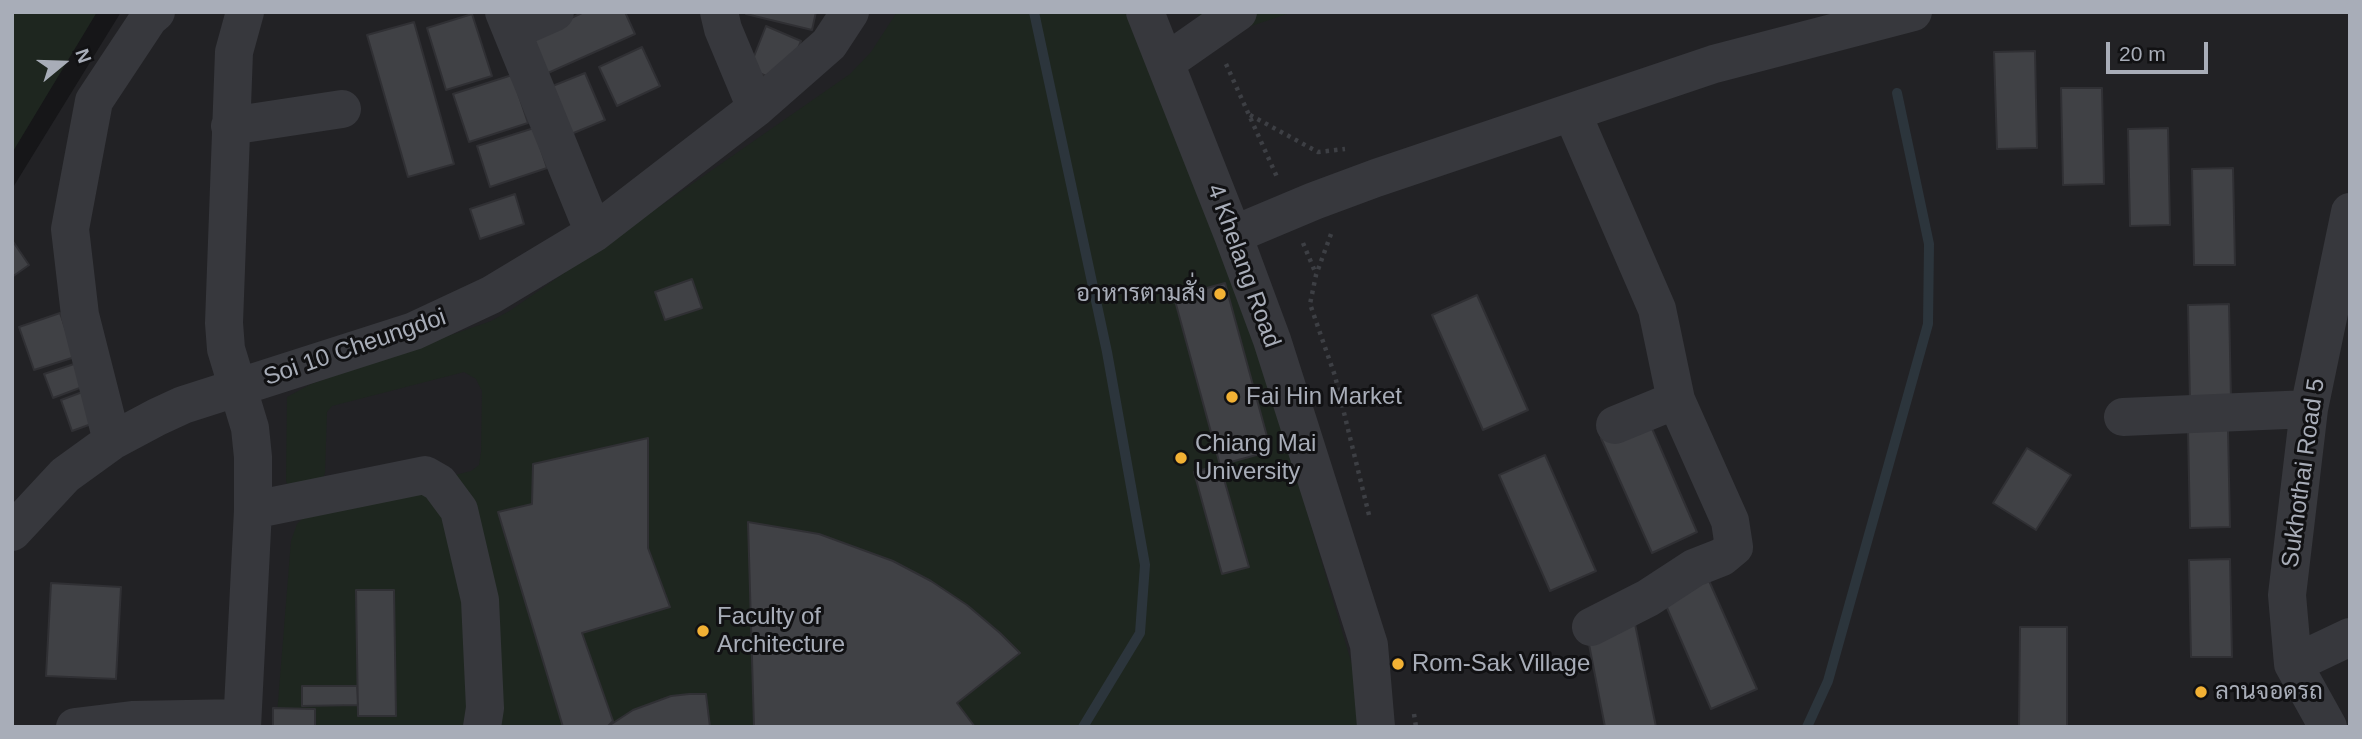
<!DOCTYPE html>
<meta charset="utf-8">
<style>
body{margin:0}
#map{position:relative;width:2362px;height:739px;overflow:hidden;background:#161618;font-family:Arial,sans-serif}
canvas{display:block}
.frame{position:absolute;inset:0;border:14px solid #a8adb8;pointer-events:none}
.north{position:absolute;left:28px;top:28px;width:70px;height:70px;-webkit-text-stroke:5px #111113;paint-order:stroke;rotate:71deg;font-size:19px;font-weight:700;line-height:28px;text-align:center;color:#a8adb8}
.north::after{content:'';display:block;margin:auto;width:24px;height:32px;background:#a8adb8;clip-path:polygon(50% 0,100% 100%,50% 72%,0 100%)}
.scale{position:absolute;left:2106px;top:42px;width:102px;height:32px;box-sizing:border-box;border:4px solid #a8adb8;border-top:0;padding-left:9px;font-size:21px;line-height:24px;white-space:nowrap;color:#a8adb8;-webkit-text-stroke:5px #111113;paint-order:stroke}
</style>
<div id="map">
<canvas width="2362" height="739"></canvas>
<div class="frame"></div>
<div class="north">N</div>
<div class="scale">20 m</div>
</div>
<script>
const context = document.querySelector('canvas').getContext('2d');
context.lineJoin = 'round';
function fill(path, color) { context.fillStyle = color; context.fill(path, 'evenodd'); }
const shape = rows => new Path2D(rows.map(r => 'M' + r).join(''));
function strokePath(path, color, width, dash) { context.strokeStyle = color; context.lineWidth = width; context.lineCap = dash ? 'butt' : 'round'; context.setLineDash(dash || []); context.stroke(path); }
function write(font, color, halo, rows, align = 'center') {
  context.font = font + ' Arial,Sarabun,sans-serif'; context.lineWidth = 6; context.setLineDash([]); context.textBaseline = 'middle'; context.strokeStyle = halo; context.fillStyle = color; for (const [text, x, y, turn = 0] of rows) {
    context.save(); context.translate(x, y); context.rotate((+turn || 0) * Math.PI / 180); context.textAlign = isNaN(turn) ? turn : align; if (halo) context.strokeText(text, 0, 0); context.fillText(text, 0, 0); context.restore();
  }
}
const built = shape([
 [121,12,2350,12,2350,727,12,727,12,189]
]);
const green = shape([
 [12,12,97,12,12,153],
 [897,12,1130,12,1239,281,1355,675,1361,727,276,727,291,541,297,524,309,512,471,471,479,465,481,452,482,391,476,379,464,372,332,406,327,412,325,473,321,482,289,488,286,481,287,397,311,384,491,321,511,310,850,74,871,52],
 [1197,12,1290,12,1290,13,1209,40]
]);
const stream = shape([
 [1034,12,1107,352,1145,565,1140,633,1083,727],
 [1807,727,1828,681,1928,324,1929,244,1897,93]
]);
const building = shape([
 [584,12,625,12,635,34,539,77,522,41,584,12],
 [747,12,816,12,812,30,746,14,747,12],
 [472,14,492,76,446,90,427,28,472,14],
 [414,22,454,164,408,177,367,35,414,22],
 [766,26,801,41,784,83,749,69,766,26],
 [642,47,660,86,617,106,599,67,642,47],
 [2035,51,2037,148,1997,149,1994,52,2035,51],
 [585,73,605,120,564,137,545,89,585,73],
 [512,75,528,123,469,142,453,94,512,75],
 [2061,88,2102,88,2104,184,2063,185,2061,88],
 [534,128,547,168,490,187,477,146,534,128],
 [2168,128,2170,225,2130,226,2128,129,2168,128],
 [2233,168,2235,265,2194,265,2192,169,2233,168],
 [515,194,524,224,480,239,470,209,515,194],
 [12,240,29,265,12,277,12,240],
 [692,279,702,308,665,320,655,292,692,279],
 [1225,283,1271,451,1220,465,1174,297,1225,283],
 [1477,295,1528,410,1483,430,1432,315,1477,295],
 [2229,304,2231,401,2190,402,2188,305,2229,304],
 [60,313,75,357,34,370,19,327,60,313],
 [77,363,85,386,53,398,44,374,77,363],
 [85,391,97,422,72,431,61,400,85,391],
 [1647,417,1697,532,1652,553,1601,438,1647,417],
 [2188,430,2228,430,2230,527,2190,528,2188,430],
 [648,438,648,548,670,607,582,633,613,721,607,727,563,727,498,512,532,504,533,464,648,438],
 [2027,448,2071,475,2036,530,1993,503,2027,448],
 [1545,455,1596,571,1550,591,1499,475,1545,455],
 [1220,465,1249,567,1222,574,1194,472,1220,465],
 [748,522,819,534,893,561,931,581,967,605,1000,633,1020,653,957,703,975,727,754,727,748,522],
 [2230,559,2232,657,2191,657,2189,560,2230,559],
 [1706,574,1757,689,1711,709,1661,594,1706,574],
 [51,583,121,587,116,679,46,676,51,583],
 [356,590,394,590,396,716,358,716,356,590],
 [1635,624,1656,727,1605,727,1587,634,1635,624],
 [2020,627,2067,627,2067,727,2019,727,2020,627],
 [302,686,357,686,358,705,302,706,302,686],
 [689,694,706,694,710,727,607,727,633,710,671,696,689,694],
 [273,708,315,709,315,727,273,727,273,708]
]);
const path = shape([
 [1226,64,1277,177],
 [1250,115,1318,152,1345,149],
 [1331,234,1316,275,1310,304,1335,376,1369,515],
 [1303,243,1316,274],
 [1414,714,1416,727]
]);
const minor = shape([
 [504,12,594,233],
 [719,12,723,29,756,108],
 [1145,12,1233,235,1272,340,1369,645,1376,727],
 [512,31,555,12],
 [1165,63,1238,12],
 [1572,113,1657,309,1676,400,1615,425],
 [230,126,342,109],
 [1233,235,1314,201,1376,178,1714,64,1913,12],
 [2123,417,2309,409],
 [112,441,80,315,70,229,94,101,149,18,156,12],
 [253,510,425,475,439,483,459,510,480,600,485,708,482,727],
 [12,532,65,475,112,441,157,417,183,405,414,331,491,295,594,233,756,108,829,44,850,12],
 [1591,627,1648,598,1694,568,1722,557,1734,547,1730,521,1676,400],
 [2293,664,2350,637],
 [75,727,132,720,242,718],
 [242,727,253,510,253,457,250,428,226,349,224,323,234,52,245,12],
 [2328,727,2293,664,2287,595,2309,409,2350,212]
]);
const markers = [
 [1220,294,7,"#f2b134"],
 [1232,397,7,"#f2b134"],
 [1181,458,7,"#f2b134"],
 [703,631,7,"#f2b134"],
 [1398,664,7,"#f2b134"],
 [2201,692,7,"#f2b134"]
];
const streetNames = [
 ["4 Khelang Road",1243,266,70],
 ["Soi 10 Cheungdoi",355,348,-19],
 ["Sukhothai Road 5",2304,473,-82]
];
const poiNames = [
 ["อาหารตามสั่ง",1206,294,"right"],
 ["Fai Hin Market",1246,397],
 ["Chiang Mai",1195,444],
 ["University",1195,472],
 ["Faculty of",717,617],
 ["Architecture",717,645],
 ["Rom-Sak Village",1412,664],
 ["ลานจอดรถ",2215,692]
];
fill(built, '#222225');
fill(green, '#1e261f');
strokePath(stream, '#2c353c', 10);
fill(building, '#404145');
strokePath(building, '#303034', 2);
strokePath(path, '#3d3f44', 4.5, [3.5, 5]);
strokePath(minor, '#37383d', 38);
for (const [x, y, r, color] of markers) { const dot = new Path2D(); dot.arc(x, y, r, 0, 2 * Math.PI); context.fillStyle = color; context.fill(dot); strokePath(dot, '#111113', 2.5); }
write('24px', '#a8adb8', '#111113', streetNames);
write('24px', '#a8adb8', '#111113', poiNames, 'left');
</script>
